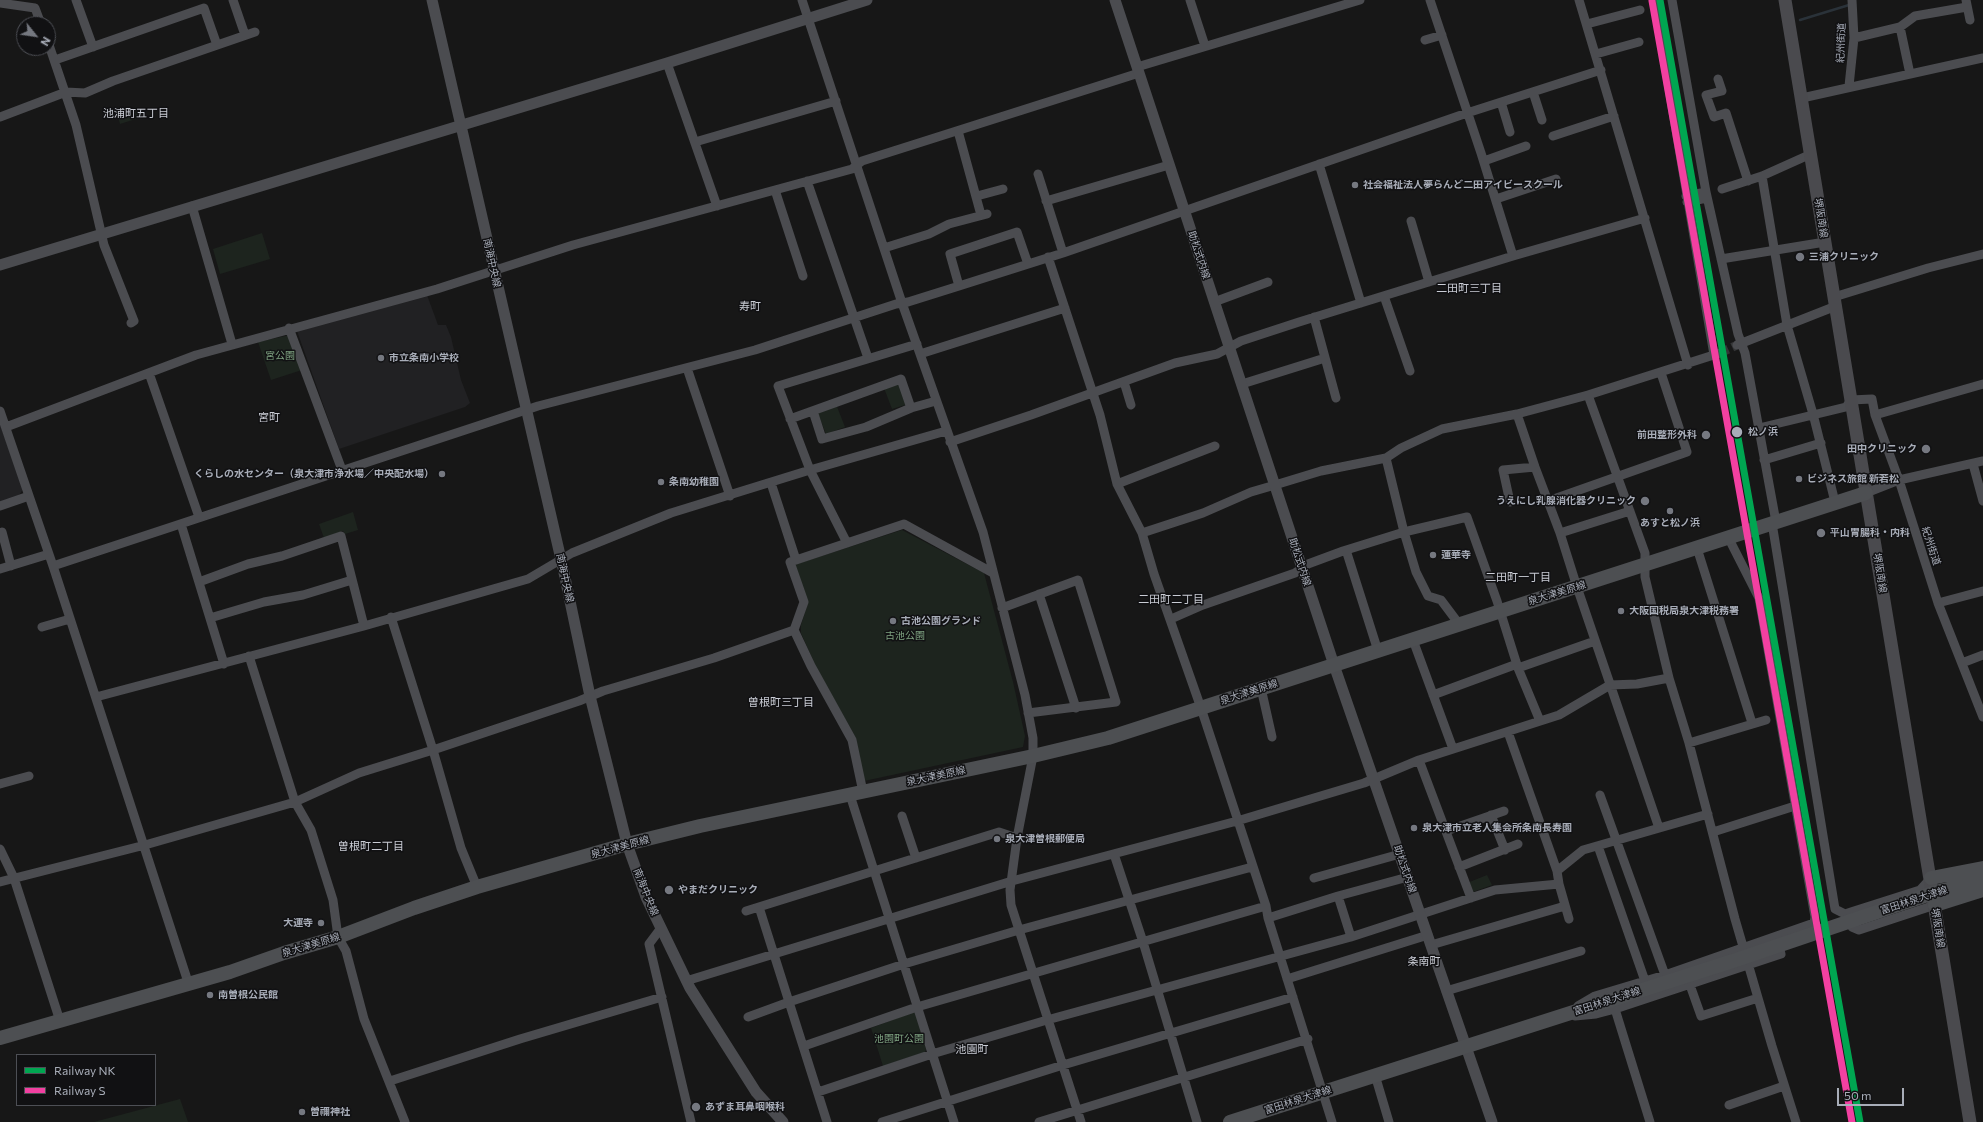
<!DOCTYPE html>
<meta charset="utf-8">
<style>
body{margin:0}
#map{position:relative;width:1983px;height:1122px;overflow:hidden;background:#171717;font-family:Commissioner,sans-serif}
canvas{display:block}
.legend{position:absolute;left:16px;top:1054px;width:140px;height:52px;box-sizing:border-box;background:#111113;border:1px solid #4d4f55;margin:0;padding:5px 7px;list-style:none;font-size:12px;color:#a8adb8}
.legend li{display:flex;align-items:center;gap:8px;height:20px}
.legend b{width:20px;border:1px solid #4d4f55}
.north{position:absolute;left:16px;top:16px;width:40px;height:40px;box-sizing:border-box;background:#111113;border:1px solid #4d4f55;border-radius:50%;rotate:120deg;font-size:11px;font-weight:700;line-height:16px;text-align:center;color:#a8adb8}
.north::after{content:'';display:block;margin:auto;width:14px;height:18px;background:#757880;clip-path:polygon(50% 0,100% 100%,50% 72%,0 100%)}
.scale{position:absolute;left:1837px;top:1088px;width:67px;height:18px;box-sizing:border-box;border:2px solid #a8adb8;border-top:0;padding-left:5px;font-size:12px;line-height:14px;white-space:nowrap;color:#a8adb8;-webkit-text-stroke:3px #111113;paint-order:stroke}
</style>
<div id="map">
<canvas width="1983" height="1122"></canvas>
<ul class="legend">
<li><b style="height:5px;background:#00a651"></b>Railway NK</li>
<li><b style="height:5px;background:#f240a1"></b>Railway S</li>
</ul>
<div class="north">N</div>
<div class="scale">50 m</div>
</div>
<script>
const context = document.querySelector('canvas').getContext('2d');
context.lineJoin = 'round';
function fill(path, color) { context.fillStyle = color; context.fill(path, 'evenodd'); }
const shape = rows => new Path2D(rows.map(r => 'M' + r).join(''));
function strokePath(path, color, width, dash) { context.strokeStyle = color; context.lineWidth = width; context.lineCap = dash ? 'butt' : 'round'; context.setLineDash(dash || []); context.stroke(path); }
function write(font, color, halo, rows, align = 'center') {
  context.font = font + ' Commissioner,"Noto Sans JP",sans-serif'; context.lineWidth = 3; context.setLineDash([]); context.textBaseline = 'middle'; context.strokeStyle = halo; context.fillStyle = color; for (const [text, x, y, turn = 0] of rows) {
    context.save(); context.translate(x, y); context.rotate((+turn || 0) * Math.PI / 180); context.textAlign = isNaN(turn) ? turn : align; if (halo) context.strokeText(text, 0, 0); context.fillText(text, 0, 0); context.restore();
  }
}
const built = shape([
 [427,295,438,325,446,325,451,337,461,380,470,403,465,407,339,449,297,331],
 [0,424,23,489,18,497,0,503]
]);
const green = shape([
 [136,107,139,118,120,124,117,113],
 [262,233,270,259,220,274,213,249],
 [290,335,302,370,271,380,258,342],
 [901,382,908,404,892,409,884,388],
 [836,404,845,427,826,434,817,411],
 [353,512,358,530,345,534,343,531,324,538,319,524],
 [902,530,984,573,1013,682,1025,736,1023,747,864,781,856,738,817,669,801,633,801,625,808,603,795,566,797,564],
 [1487,875,1492,885,1470,893,1467,883],
 [911,1013,916,1013,926,1049,925,1052,883,1066,871,1028],
 [180,1099,188,1122,94,1122]
]);
const stream = shape([
 [1800,20,1849,5]
]);
const minorTunnel = shape([
 [1720,353,1735,346]
]);
const minor = shape([
 [76,0,93,47],
 [233,0,245,35],
 [802,0,902,303,983,532,1025,695,1033,738,1033,756,1017,838,1010,890,1011,905,1081,1122],
 [1190,0,1205,46],
 [1430,0,1481,153,1513,256],
 [1579,0,1688,365],
 [1654,0,1714,355],
 [1672,0,1706,192,1738,334,1745,353,1776,522],
 [1966,0,1970,20],
 [0,3,35,8,41,24],
 [1587,24,1640,10],
 [1900,27,1910,74],
 [1854,38,1900,27,1915,16,1967,7],
 [1425,40,1442,35],
 [48,42,76,125,104,245,134,321,131,323],
 [1596,54,1639,42],
 [55,60,204,8,217,45],
 [667,63,717,206],
 [1137,67,1360,0],
 [1718,79,1722,91,1706,95,1714,117,1726,113,1748,181],
 [1849,86,1854,38,1852,0],
 [1533,92,1542,120],
 [1802,98,1983,58],
 [1501,102,1510,132],
 [0,117,66,92,85,93,113,81,255,32],
 [958,131,981,215],
 [1553,136,1614,116],
 [695,142,836,101],
 [1484,161,1526,146],
 [1319,164,1361,303],
 [1038,174,1063,253],
 [1762,176,1787,325,1813,414,1835,502],
 [807,181,868,358],
 [1722,189,1762,176,1811,154],
 [775,190,803,276],
 [977,196,1003,189],
 [1686,196,1706,192],
 [1496,199,1556,179],
 [1046,201,1169,165],
 [1687,202,1707,198],
 [192,206,232,344],
 [1411,221,1429,282],
 [884,248,929,234,949,224,987,214],
 [1048,257,1100,415,1117,484,1142,533,1154,574,1201,708,1266,906,1268,918,1332,1122],
 [1721,259,1825,242],
 [959,286,950,254,1017,232,1028,264],
 [1384,296,1410,371],
 [1834,297,1928,268,1983,254],
 [1214,302,1268,282],
 [1314,317,1336,398],
 [289,328,342,470],
 [1737,345,1836,306],
 [920,354,1065,308],
 [687,368,730,496],
 [149,373,199,517],
 [1124,382,1131,405],
 [1242,384,1325,358],
 [1588,395,1645,553,1645,577,1669,678,1689,743,1735,919,1772,1046,1796,1122],
 [0,411,53,566,189,985],
 [813,411,822,439,866,427,911,408],
 [1517,414,1535,467,1560,533,1577,587,1659,828],
 [1875,415,1983,384],
 [790,419,901,379,911,408,936,401],
 [6,427,196,355,437,289,573,245,852,169,862,161,1139,73],
 [1759,428,1846,407,1851,400,1872,399,1875,415,1899,480,1938,603,1983,717],
 [950,442,1031,415,1175,363,1217,354,1241,341,1299,322,1513,256,1645,218],
 [1386,458,1404,532,1416,572,1428,596,1441,600,1459,624],
 [1764,460,1821,443],
 [1973,464,1983,501],
 [771,483,796,560],
 [1117,484,1215,446],
 [1866,493,1899,480,1983,461],
 [1548,501,1687,452,1661,373],
 [1510,502,1503,470,1535,467],
 [0,506,29,496],
 [1772,523,1835,909,1845,914,1854,911],
 [181,524,224,664],
 [2,532,11,566],
 [1142,533,1203,513,1251,492,1275,485,1321,471,1386,458,1401,448,1442,429,1517,414,1588,395,1720,353],
 [1560,533,1630,511],
 [847,543,810,470,778,386,917,344],
 [1697,548,1752,723],
 [1346,550,1378,651],
 [53,566,538,406,755,350,896,304,908,302,959,286,1063,253,1467,113,1601,70],
 [0,569,49,554],
 [199,582,248,564,282,556,341,536,364,626],
 [1039,594,1076,708],
 [1938,603,1983,591],
 [1002,608,1078,580,1116,702,1028,713],
 [391,617,433,750,461,848,477,887],
 [210,618,264,602,303,595,352,580],
 [1171,619,1203,605,1295,573,1308,564,1343,551,1404,532,1467,517,1497,601,1518,668,1540,721],
 [42,627,70,619],
 [794,630,804,602,790,562,904,524,993,573],
 [1413,640,1453,749],
 [249,656,295,802,311,830,333,900,338,937,346,951,364,1019,405,1122],
 [1962,663,1983,655],
 [1518,668,1595,641],
 [1261,688,1272,737],
 [1433,695,1517,664],
 [96,697,364,626,528,579,572,553,671,513,810,470,946,431],
 [1508,732,1557,871,1559,884,1569,919],
 [1689,743,1766,720],
 [1419,760,1471,898],
 [0,784,29,776],
 [850,795,954,1122],
 [1600,795,1665,975],
 [1491,815,1505,850],
 [902,816,916,858],
 [1446,831,1504,811],
 [1713,832,1795,806],
 [1598,846,1645,981],
 [0,849,14,878,60,1021],
 [1114,854,1143,942,1197,1122],
 [1459,867,1518,844],
 [1557,871,1583,850,1708,814],
 [1314,878,1400,854],
 [1931,878,1920,890,1854,911,1850,916,1852,927,1859,930,1935,905],
 [0,882,145,845,295,802,359,773,433,750,579,701,603,691,714,658,794,630,811,666,852,740,863,792],
 [1338,896,1351,937],
 [759,907,827,1122],
 [746,911,999,832,1017,838],
 [1268,918,1338,896,1408,877],
 [661,928,649,944,691,1122],
 [1431,945,1565,906],
 [1287,979,1428,935],
 [686,981,1012,881,1237,821,1364,783,1419,760,1559,715,1610,685,1637,684,1669,678],
 [1690,985,1701,1016,1758,998],
 [1446,991,1581,951],
 [1578,1006,1595,996,1665,975,1814,923,1815,917,1759,598,1728,537],
 [1615,1009,1650,1122],
 [1575,1016,1596,1014,1615,1009,1781,954,1778,941],
 [748,1017,789,1002,904,964,1019,930,1252,867],
 [804,1046,917,1007,1266,906],
 [1375,1075,1389,1122],
 [390,1081,520,1039,662,997],
 [818,1092,932,1054,1047,1020,1351,937,1495,890,1559,884],
 [1729,1105,1784,1086],
 [882,1122,1063,1065,1293,997],
 [1039,1122,1308,1039]
]);
const tertiary = shape([
 [432,0,563,568,590,696,627,844,646,897,690,988,756,1092,783,1122],
 [1115,0,1334,665,1492,1122],
 [0,265,667,63,867,0]
]);
const secondary = shape([
 [1785,0,1970,1122]
]);
const primary = shape([
 [1931,878,1983,868],
 [1935,905,1983,890],
 [0,1038,230,972,284,953,338,937,414,908,477,887,627,844,700,826,1033,756,1108,738,1866,493],
 [1230,1122,1736,960,1936,892,1983,880]
]);
const rail1 = shape([
 [1660,0,1860,1122]
]);
const rail2 = shape([
 [1652,1,1852,1122]
]);
const markers = [
 [1355,185,4,"#757880"],
 [1800,257,5,"#757880"],
 [381,358,4,"#757880"],
 [1737,432,6,"#a8adb8"],
 [1706,435,5,"#757880"],
 [1926,449,5,"#757880"],
 [442,474,4,"#757880"],
 [1799,479,4,"#757880"],
 [661,482,4,"#757880"],
 [1645,501,5,"#757880"],
 [1670,511,4,"#757880"],
 [1821,533,5,"#757880"],
 [1433,555,4,"#757880"],
 [1621,611,4,"#757880"],
 [893,621,4,"#757880"],
 [1414,828,4,"#757880"],
 [997,839,4,"#757880"],
 [669,890,5,"#757880"],
 [321,923,4,"#757880"],
 [210,995,4,"#757880"],
 [696,1107,5,"#757880"],
 [302,1112,4,"#757880"]
];
const streetNames = [
 ["紀州街道",1841,43,-88],
 ["堺阪南線",1821,218,81],
 ["助松式内線",1199,255,72],
 ["南海中央線",492,263,78],
 ["紀州街道",1931,546,72],
 ["助松式内線",1300,562,72],
 ["堺阪南線",1880,573,81],
 ["南海中央線",565,578,78],
 ["泉大津美原線",1557,593,-17],
 ["泉大津美原線",1249,692,-18],
 ["泉大津美原線",936,776,-12],
 ["泉大津美原線",620,847,-15],
 ["助松式内線",1405,869,71],
 ["南海中央線",646,892,68],
 ["富田林泉大津線",1914,900,-18],
 ["堺阪南線",1938,928,81],
 ["泉大津美原線",311,945,-17],
 ["富田林泉大津線",1607,1001,-18],
 ["富田林泉大津線",1298,1100,-18]
];
const poiNames = [
 ["社会福祉法人夢らんど二田アイビースクール",1363,185],
 ["三浦クリニック",1809,257],
 ["市立条南小学校",389,358],
 ["前田整形外科",1697,435,"right"],
 ["田中クリニック",1917,449,"right"],
 ["くらしの水センター（泉大津市浄水場／中央配水場）",434,474,"right"],
 ["ビジネス旅館 新若松",1807,479],
 ["条南幼稚園",669,482],
 ["うえにし乳腺消化器クリニック",1636,501,"right"],
 ["あすと松ノ浜",1670,523,"center"],
 ["平山胃腸科・内科",1830,533],
 ["蓮華寺",1441,555],
 ["大阪国税局泉大津税務署",1629,611],
 ["古池公園グランド",901,621],
 ["泉大津市立老人集会所条南長寿園",1422,828],
 ["泉大津曽根郵便局",1005,839],
 ["やまだクリニック",678,890],
 ["大運寺",313,923,"right"],
 ["南曽根公民館",218,995],
 ["あずま耳鼻咽喉科",705,1107],
 ["曽禰神社",310,1112]
];
const parkNames = [
 ["宮公園",280,356],
 ["古池公園",905,636],
 ["池園町公園",899,1039]
];
const stopNames = [
 ["松ノ浜",1748,432]
];
const neighbourhoodNames = [
 ["池浦町五丁目",136,113],
 ["二田町三丁目",1469,288],
 ["寿町",750,306],
 ["宮町",269,417],
 ["二田町一丁目",1518,577],
 ["二田町二丁目",1171,599],
 ["曽根町三丁目",781,702],
 ["曽根町二丁目",371,846],
 ["条南町",1424,961],
 ["池園町",972,1049]
];
fill(built, '#212123');
fill(green, '#1d241e');
strokePath(stream, '#2a3239', 2.5);
strokePath(minorTunnel, '#343537', 9, [9, 4.5]);
strokePath(minor, '#4b4c50', 9);
strokePath(tertiary, '#4b4c50', 11);
strokePath(secondary, '#4a4a4e', 13);
strokePath(primary, '#4d4f52', 14);
strokePath(rail1, '#00a651', 7);
strokePath(rail2, '#f240a1', 7);
for (const [x, y, r, color] of markers) { const dot = new Path2D(); dot.arc(x, y, r, 0, 2 * Math.PI); context.fillStyle = color; context.fill(dot); strokePath(dot, '#111113', 1.5); }
write('10px', '#a8adb8', '#111113', streetNames);
write('bold 10px', '#a8adb8', '#111113', poiNames, 'left');
write('10px', '#7fa381', '#111113', parkNames);
write('bold 10px', '#a8adb8', '#111113', stopNames, 'left');
write('11px', '#c9ccd4', '#111113', neighbourhoodNames);
</script>
